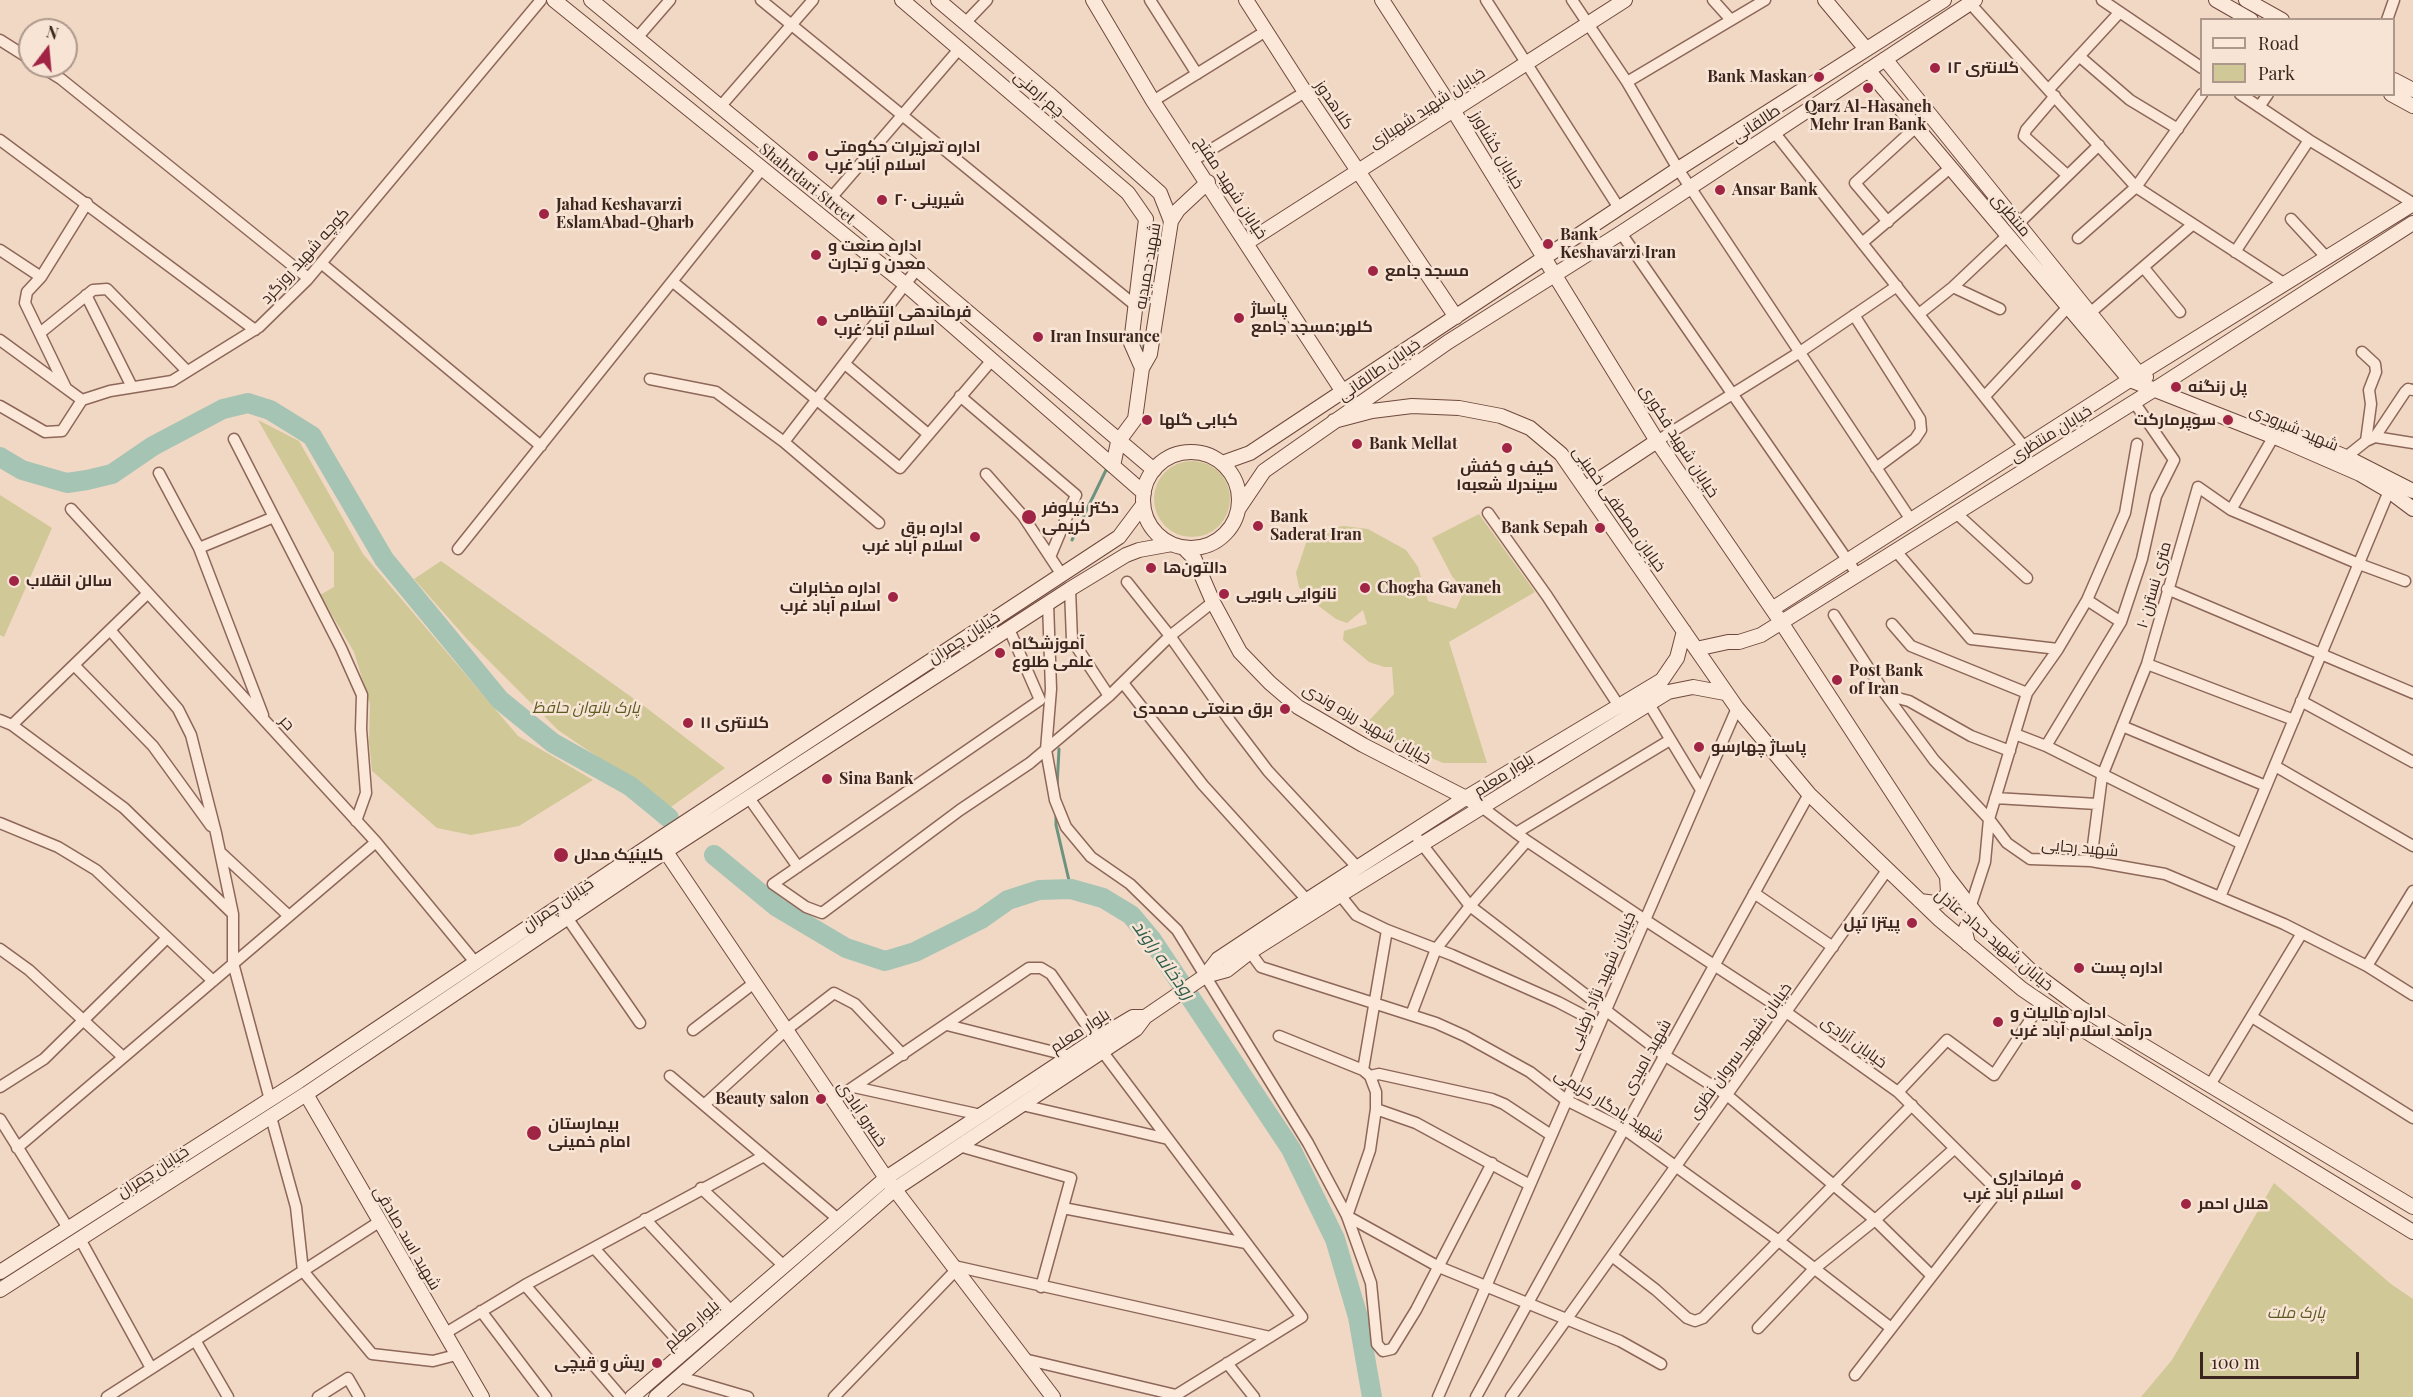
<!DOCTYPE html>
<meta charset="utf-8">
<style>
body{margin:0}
#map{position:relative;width:2413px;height:1397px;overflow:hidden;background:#f1d8c4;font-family:"Playfair Display",serif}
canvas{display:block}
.legend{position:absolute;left:2200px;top:18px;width:195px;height:78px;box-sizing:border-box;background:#f8e4d4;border:2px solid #ad988b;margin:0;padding:8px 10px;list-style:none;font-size:18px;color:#3c251e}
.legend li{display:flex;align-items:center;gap:12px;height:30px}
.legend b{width:30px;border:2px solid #ad988b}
.north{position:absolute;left:18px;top:18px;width:60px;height:60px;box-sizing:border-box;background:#f8e4d4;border:2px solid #ad988b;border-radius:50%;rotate:16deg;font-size:16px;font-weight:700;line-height:24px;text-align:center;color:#3c251e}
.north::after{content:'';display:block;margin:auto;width:21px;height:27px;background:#a02545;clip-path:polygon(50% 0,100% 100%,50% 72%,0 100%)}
.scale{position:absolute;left:2200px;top:1352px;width:159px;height:27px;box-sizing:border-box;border:3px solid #3c251e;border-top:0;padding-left:8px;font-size:18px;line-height:21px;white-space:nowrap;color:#3c251e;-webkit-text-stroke:4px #f8e4d4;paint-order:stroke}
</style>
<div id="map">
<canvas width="2413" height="1397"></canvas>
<ul class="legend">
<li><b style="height:8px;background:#fbe8d8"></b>Road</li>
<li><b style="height:16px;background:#d0c897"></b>Park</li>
</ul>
<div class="north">N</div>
<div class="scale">100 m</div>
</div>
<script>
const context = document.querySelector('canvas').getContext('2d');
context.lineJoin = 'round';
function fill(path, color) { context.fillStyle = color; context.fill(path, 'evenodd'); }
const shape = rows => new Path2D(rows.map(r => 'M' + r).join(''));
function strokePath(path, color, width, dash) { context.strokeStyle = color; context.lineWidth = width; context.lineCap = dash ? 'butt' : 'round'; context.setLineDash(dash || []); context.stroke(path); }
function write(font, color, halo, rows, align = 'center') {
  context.font = font + ' "Playfair Display",Cairo,serif'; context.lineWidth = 5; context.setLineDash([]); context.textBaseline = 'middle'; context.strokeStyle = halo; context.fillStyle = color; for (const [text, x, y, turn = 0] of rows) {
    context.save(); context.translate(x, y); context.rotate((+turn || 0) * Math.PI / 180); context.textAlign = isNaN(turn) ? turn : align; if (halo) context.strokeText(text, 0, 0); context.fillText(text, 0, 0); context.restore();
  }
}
const green = shape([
 [258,420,299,441,363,554,518,736,593,780,519,826,471,835,437,828,372,771,369,741,370,704,354,652,320,595,334,587,334,553],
 '1154 499a38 38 0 1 1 76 0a38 38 0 1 1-76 0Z',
 [0,495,52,528,4,637,0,635],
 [1479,514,1535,592,1449,642,1487,763,1443,763,1362,728,1394,694,1392,667,1384,667,1369,662,1343,640,1344,631,1367,624,1363,610,1347,623,1336,619,1308,598,1299,587,1296,573,1307,540,1322,529,1344,526,1368,529,1406,550,1418,567,1428,601,1456,609,1464,591,1452,576,1432,538],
 [441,561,644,706,725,768,671,807,558,730,467,639,414,579],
 [2274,1183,2391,1284,2413,1299,2413,1397,2141,1397,2172,1360]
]);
const stream = shape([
 [1142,355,1146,335],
 [1072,540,1108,466],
 [1057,787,1059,749],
 [1056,814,1056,825,1071,889]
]);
const river = shape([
 [0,457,22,470,67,483,87,480,112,474,153,446,223,409,248,403,270,410,312,436,384,559,500,700,553,743,630,786,669,818],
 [714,855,777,907,846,948,885,961,915,952,981,919,1008,900,1039,890,1071,889,1103,898,1131,915,1152,940,1291,1149,1335,1239,1358,1317,1372,1397]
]);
const street = shape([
 [761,0,1136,306],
 [1150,0,1197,74],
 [1486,0,1619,208],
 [1572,0,1627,82,1678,169,1911,520],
 [1713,0,1731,20],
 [1967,0,2136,187,2285,284],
 [2102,0,2202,68],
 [2387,20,2394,0],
 [965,23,987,0],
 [637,38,670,0],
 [0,40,30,59],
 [2079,56,2130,100,2178,129],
 [40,66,61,79,308,278],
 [1627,82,1765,0],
 [2049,89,2119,13],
 [2240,94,2309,140,2413,203],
 [2055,96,2026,130,2024,136,2067,175],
 [1153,101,1266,31],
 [720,107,813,0],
 [2259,107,2268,94],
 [1774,132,2025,448],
 [0,140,255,330],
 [1194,160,1305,92],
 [831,198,960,48],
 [2291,219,2327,258],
 [1888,222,1855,183,1916,127],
 [2019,223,2099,145],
 [1621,233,1857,574],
 [2078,238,2136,187,2202,94],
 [1862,243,1950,168],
 [0,250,41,277],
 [2235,252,2309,140],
 [321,263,541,446],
 [2144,268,2180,312],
 [673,282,900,468,992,360],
 [1953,287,2000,309],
 [86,295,132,387],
 [2090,313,2192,225],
 [1919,314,1953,287,2007,236],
 [1854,315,1920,419,1921,430,1915,439,1876,468],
 [40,333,93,290,107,289,187,371],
 [0,340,82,400],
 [2362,352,2375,364,2376,372,2369,390,2371,404,2366,441],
 [845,364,928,434],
 [650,379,716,392,784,442,879,523],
 [66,388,25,303,27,292,41,277,87,203],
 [960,396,1076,495,1050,557],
 [1985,396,2067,308],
 [0,406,45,432,62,431,82,400,110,391,172,381,259,327,307,280,541,0],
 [2375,437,2405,392,2408,389,2413,390],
 [234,439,341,648,362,695,361,729,366,793,356,821],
 [1657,441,1800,352,1897,286],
 [784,442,917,269],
 [2346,457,2366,441,2375,437,2413,443],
 [159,473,199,548,263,715],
 [986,474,1023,516,1062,575],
 [71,509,376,842,475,962],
 [2231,510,2274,436],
 [1488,513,1547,596,1619,706],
 [1956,513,2027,578],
 [199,548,274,517],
 [458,549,762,169],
 [1895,550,1971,639,2058,649],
 [1127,582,1170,636,1230,721,1268,771,1358,868],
 [1070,589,1072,640,1109,696],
 [2167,589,2413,693],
 [2087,600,2121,622],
 [1048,603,1051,689,1046,750,1055,800,1066,827,1091,857,1130,884,1177,930,1308,1143,1347,1216,1371,1283,1377,1344,1383,1351,1392,1349,1416,1310,1492,1163],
 [1834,615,1886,695,1934,760,1989,819,2007,843,2030,859,2091,861,2165,874,2284,924,2367,966,2413,995],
 [1892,624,1911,646,2027,693],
 [1009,629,1040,700,773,884,806,907,822,913,960,810,1030,763,1109,696,1170,636,1213,602],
 [110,630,178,709,191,735,216,833,233,914,233,963,270,1100],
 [2147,664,2294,720],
 [74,665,153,746,211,826],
 [1123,683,1203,785,1307,900],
 [1886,695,1909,701,1971,736,2010,751],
 [2301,701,2413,762],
 [1649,704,1701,790],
 [0,720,12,725,124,808,233,914],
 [12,725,148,593],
 [2122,726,2266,786],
 [2015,734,2046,746,2242,844],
 [2046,746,2121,622,2142,559,2156,496,2174,460,2134,402],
 [2275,766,2413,846],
 [749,798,798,867],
 [1995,798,2097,804],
 [1483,808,1527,841,1645,920,1786,1012,1898,1092,1998,1191,1855,1375],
 [0,823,58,847,96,870,213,981],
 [1516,833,1670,740],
 [1418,839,1470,906,1664,1055,1727,1095,1875,1220,1932,1276],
 [220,852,289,916],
 [2091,861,2102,776,2147,664,2198,487,2231,510,2359,564,2405,581],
 [1754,893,1833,947],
 [1340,895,1356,915,1387,930,1452,955,1558,1002,1600,1024],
 [2220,897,2389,491],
 [1970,908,1985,862,1989,819,2027,693,2058,649,2087,600,2125,513,2137,444],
 [568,919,640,1023],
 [0,949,29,970,123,1057],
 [1250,952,1261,967,1436,1023,1465,1036,1530,1072,1566,1100,1624,1129,1779,1241,1891,1328],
 [2367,966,2413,891],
 [1411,1015,1436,949,1470,906,1527,841],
 [2252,1017,2413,1118],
 [947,1025,1070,1056],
 [693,1030,754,983],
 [1279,1036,1363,1070,1370,1076,1376,1092,1376,1109,1370,1150,1347,1216,1439,1267,1620,1341,1661,1364],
 [1102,1051,1302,1317,1173,1397],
 [1363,1070,1387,930],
 [670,1076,838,1219],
 [1370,1076,1379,1074,1492,1099,1504,1104,1551,1135],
 [2210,1085,2302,933],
 [0,1087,44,1059,167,938],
 [854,1087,981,1115],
 [1898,1092,1947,1040,1994,1075,2042,1002],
 [833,1101,1029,968,1041,968,1051,974,1096,1039],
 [704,1105,786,1030,834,993,855,1004,903,1055],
 [1022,1105,1168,1139],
 [1376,1109,1416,1123,1530,1185],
 [271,1117,296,1207,303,1271,372,1354,433,1361,456,1355],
 [0,1119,68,1228],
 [959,1146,1071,1178,1041,1287],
 [17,1148,376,842],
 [701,1188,784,1266],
 [1063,1208,1246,1243],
 [645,1219,732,1312],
 [80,1239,151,1368],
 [594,1248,687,1351],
 [1612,1256,1656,1290,1687,1318,1695,1321,1703,1318,1912,1105],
 [954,1266,1270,1337],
 [525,1285,621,1397],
 [481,1311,546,1397],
 [1758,1328,1814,1269,1875,1220,1954,1149],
 [444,1334,525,1285,764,1156],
 [195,1340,228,1397],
 [1024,1359,1176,1395],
 [1227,1363,1254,1397],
 [680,1377,748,1397],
 [107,1397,379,1222],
 [318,1397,348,1378,359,1397],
 [834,1397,956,1270],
 [1438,1397,1737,708],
 [1476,1397,1809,794],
 [1511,1397,1888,869]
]);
const secondary = shape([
 [554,0,905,284,1144,493],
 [591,0,917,269,1154,470],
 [902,0,1128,193,1146,219],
 [938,0,1048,93,1160,193,1171,221],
 [1093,0,1153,101,1343,392],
 [1246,0,1305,92,1456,317],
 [1382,0,1453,110,1657,441,1781,622,1946,875,1986,927,2030,970,2081,1008,2413,1207],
 [1825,0,1866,49],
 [2216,0,2251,20],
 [2246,0,2282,20],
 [1885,59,2139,374,2146,377],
 [1868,70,2130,380,2282,440,2360,474,2389,491,2413,509],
 [2394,80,2413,90],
 [2391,94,2413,106],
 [1246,243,1625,0],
 [1142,368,1131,343,1146,219],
 [1334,421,1372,411,1412,406,1459,408,1501,416,1530,428,1561,454,1737,708,1809,794,1940,920,2022,989,2072,1023,2413,1232],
 [2289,433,2346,457,2413,491],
 '1143 500a48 48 0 1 1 96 0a48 48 0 1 1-96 0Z',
 [1222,463,1250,453,1678,169,1944,0],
 [1113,466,1118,442,1135,419,1142,368,1150,354,1171,221,1178,210,1208,182],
 [1586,488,1657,441],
 [1239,508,1264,471,1448,342,1621,233,1975,0],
 [1184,548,1194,558,1213,602,1240,652,1270,683,1298,707,1363,745,1472,801],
 [1772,609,2139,374,2413,204],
 [1696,649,1728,642,1739,642,1761,635,2163,384,2413,223],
 [662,846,886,1178,1053,1397],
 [1920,901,1935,903,1944,899,1948,892,1947,877],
 [1968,944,1965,931,1967,926,1976,923,1986,927],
 [1205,976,1218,959,1307,900,1467,797,1662,680,1677,658,1684,631],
 [306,1094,482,1397],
 [0,1272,299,1081,658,840,1119,537,1143,505],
 [0,1290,306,1094,666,851,1070,589,1126,555,1139,550,1172,544],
 [632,1397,886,1178,1096,1039,1133,1017,1145,1017],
 [656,1397,895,1189,1136,1029,1145,1017,1205,976,1227,970,1250,952,1340,895,1668,692,1693,687,1725,693]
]);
const markers = [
 [1935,68,6,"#a02545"],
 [1819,77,6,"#a02545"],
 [1868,88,6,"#a02545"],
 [813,156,6,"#a02545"],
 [1720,190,6,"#a02545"],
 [882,200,6,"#a02545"],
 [544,214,6,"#a02545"],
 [1548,244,6,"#a02545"],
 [816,255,6,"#a02545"],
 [1373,271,6,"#a02545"],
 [1239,318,6,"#a02545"],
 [822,321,6,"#a02545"],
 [1038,337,6,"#a02545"],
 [2176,387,6,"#a02545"],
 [1147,420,6,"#a02545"],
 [2228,420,6,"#a02545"],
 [1357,444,6,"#a02545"],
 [1507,448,6,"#a02545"],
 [1029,517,8,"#a02545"],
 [1258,526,6,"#a02545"],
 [1600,528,6,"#a02545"],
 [975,537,6,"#a02545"],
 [1151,568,6,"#a02545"],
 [14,581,6,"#a02545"],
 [1365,588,6,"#a02545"],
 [1224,594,6,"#a02545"],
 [893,597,6,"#a02545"],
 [1000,653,6,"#a02545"],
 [1837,680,6,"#a02545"],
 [1285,709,6,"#a02545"],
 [688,723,6,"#a02545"],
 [1699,747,6,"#a02545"],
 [827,779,6,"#a02545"],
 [561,855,8,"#a02545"],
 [1912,923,6,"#a02545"],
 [2079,968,6,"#a02545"],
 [1998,1022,6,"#a02545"],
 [821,1099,6,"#a02545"],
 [534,1133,8,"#a02545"],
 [2076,1185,6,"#a02545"],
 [2186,1204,6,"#a02545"],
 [657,1363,6,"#a02545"]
];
const poiNames = [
 ["کلانتری ۱۲",1947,68],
 ["Bank Maskan",1807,77,"right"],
 ["Qarz Al-Hasaneh",1868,107,"center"],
 ["Mehr Iran Bank",1868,125,"center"],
 ["اداره تعزیرات حکومتی",825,147],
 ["اسلام آباد غرب",825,165],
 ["Ansar Bank",1732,190],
 ["شیرینی ۲۰",894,200],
 ["Jahad Keshavarzi",556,205],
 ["EslamAbad-Qharb",556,223],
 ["Bank",1560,235],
 ["Keshavarzi Iran",1560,253],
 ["اداره صنعت و",828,246],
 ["معدن و تجارت",828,264],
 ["مسجد جامع",1385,271],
 ["پاساژ",1251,309],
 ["کلهر;مسجد جامع",1251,327],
 ["فرماندهی انتظامی",834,312],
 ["اسلام آباد غرب",834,330],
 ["Iran Insurance",1050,337],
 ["پل زنگنه",2188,387],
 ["کبابی گلها",1159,420],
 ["سوپرمارکت",2216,420,"right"],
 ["Bank Mellat",1369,444],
 ["کیف و کفش",1507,467,"center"],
 ["سیندرلا شعبه۱",1507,485,"center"],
 ["دکتر نیلوفر",1042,508],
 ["کریمی",1042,526],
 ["Bank",1270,517],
 ["Saderat Iran",1270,535],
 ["اداره برق",963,528,"right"],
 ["اسلام آباد غرب",963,546,"right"],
 ["Bank Sepah",1588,528,"right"],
 ["دالتون‌ها",1163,568],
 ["سالن انقلاب",26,581],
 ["اداره مخابرات",881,588,"right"],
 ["اسلام آباد غرب",881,606,"right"],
 ["Chogha Gavaneh",1377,588],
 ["نانوایی بابویی",1236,594],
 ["آموزشگاه",1012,644],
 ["علمی طلوع",1012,662],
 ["Post Bank",1849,671],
 ["of Iran",1849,689],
 ["برق صنعتی محمدی",1273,709,"right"],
 ["کلانتری ۱۱",700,723],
 ["پاساژ چهارسو",1711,747],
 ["Sina Bank",839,779],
 ["کلینیک مدلل",574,855],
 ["پیتزا تپل",1900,923,"right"],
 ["اداره پست",2091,968],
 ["اداره مالیات و",2010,1013],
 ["درآمد اسلام آباد غرب",2010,1031],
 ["Beauty salon",809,1099,"right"],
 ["بیمارستان",548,1124],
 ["امام خمینی",548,1142],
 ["فرمانداری",2064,1176,"right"],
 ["اسلام آباد غرب",2064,1194,"right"],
 ["هلال احمر",2198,1204],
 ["ریش و قیچی",645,1363,"right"]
];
const streetNames = [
 ["چم ارمنی",1039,94,41],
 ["کلاهدوز",1334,105,56],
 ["خیابان شهید شهبازی",1427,108,-33],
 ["طالقانی",1756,124,-34],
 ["خیابان کشاورز",1497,150,59],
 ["Shahrdari Street",807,184,39],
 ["خیابان شهید مفتح",1231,188,57],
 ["منتظری",2011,215,50],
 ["کوچه شهید روزگرد",305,256,-48],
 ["شهید حمیدیه",1148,266,-80],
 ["خیابان طالقانی",1379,370,-35],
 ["شهید شیرودی",2294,428,23],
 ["خیابان منتظری",2051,434,-32],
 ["خیابان شهید فکوری",1679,441,57],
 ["خیابان مصطفی خمینی",1619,509,55],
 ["۱۰ متری نسترن",2154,585,-74],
 ["خیابان چمران",964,638,-33],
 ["حر",287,723,48],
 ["خیابان شهید ریزه وندی",1367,724,30],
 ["بلوار معلم",1504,775,-32],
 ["شهید رجایی",2080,848,5],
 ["خیابان چمران",558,905,-34],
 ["خیابان شهید حداد عادل",1994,940,40],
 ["خیابان شهید نژاد رضایی",1602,981,-67],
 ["بلوار معلم",1080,1031,-33],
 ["خیابان آزادی",1854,1042,36],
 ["خیابان شهید سروان نظری",1740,1051,-54],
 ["شهید امیدی",1647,1057,-61],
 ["شهید یادگار کریمی",1609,1106,32],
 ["خسرو آبادی",862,1114,56],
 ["خیابان چمران",153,1172,-33],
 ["شهید اسد صادقی",407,1238,60],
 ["بلوار معلم",692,1325,-41]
];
const parkNames = [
 ["پارک بانوان حافظ",586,708],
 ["پارک ملت",2296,1313]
];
const waterNames = [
 ["رودخانه راوند",1163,960,54]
];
fill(green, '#d0c897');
strokePath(stream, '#6c937f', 3);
strokePath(river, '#a6c4b4', 20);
strokePath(street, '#8d6759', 13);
strokePath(secondary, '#6f493c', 16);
strokePath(street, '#fbe8d8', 10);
strokePath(secondary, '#fbe8d8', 14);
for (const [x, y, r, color] of markers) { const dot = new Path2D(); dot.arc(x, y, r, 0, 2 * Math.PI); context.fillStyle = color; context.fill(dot); strokePath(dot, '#f8e4d4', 2); }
write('bold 16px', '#3c251e', '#f8e4d4', poiNames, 'left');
write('16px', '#3c251e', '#f8e4d4', streetNames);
write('italic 16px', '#5a5a23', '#f8e4d4', parkNames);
write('italic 18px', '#2c5d4d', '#f8e4d4', waterNames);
</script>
